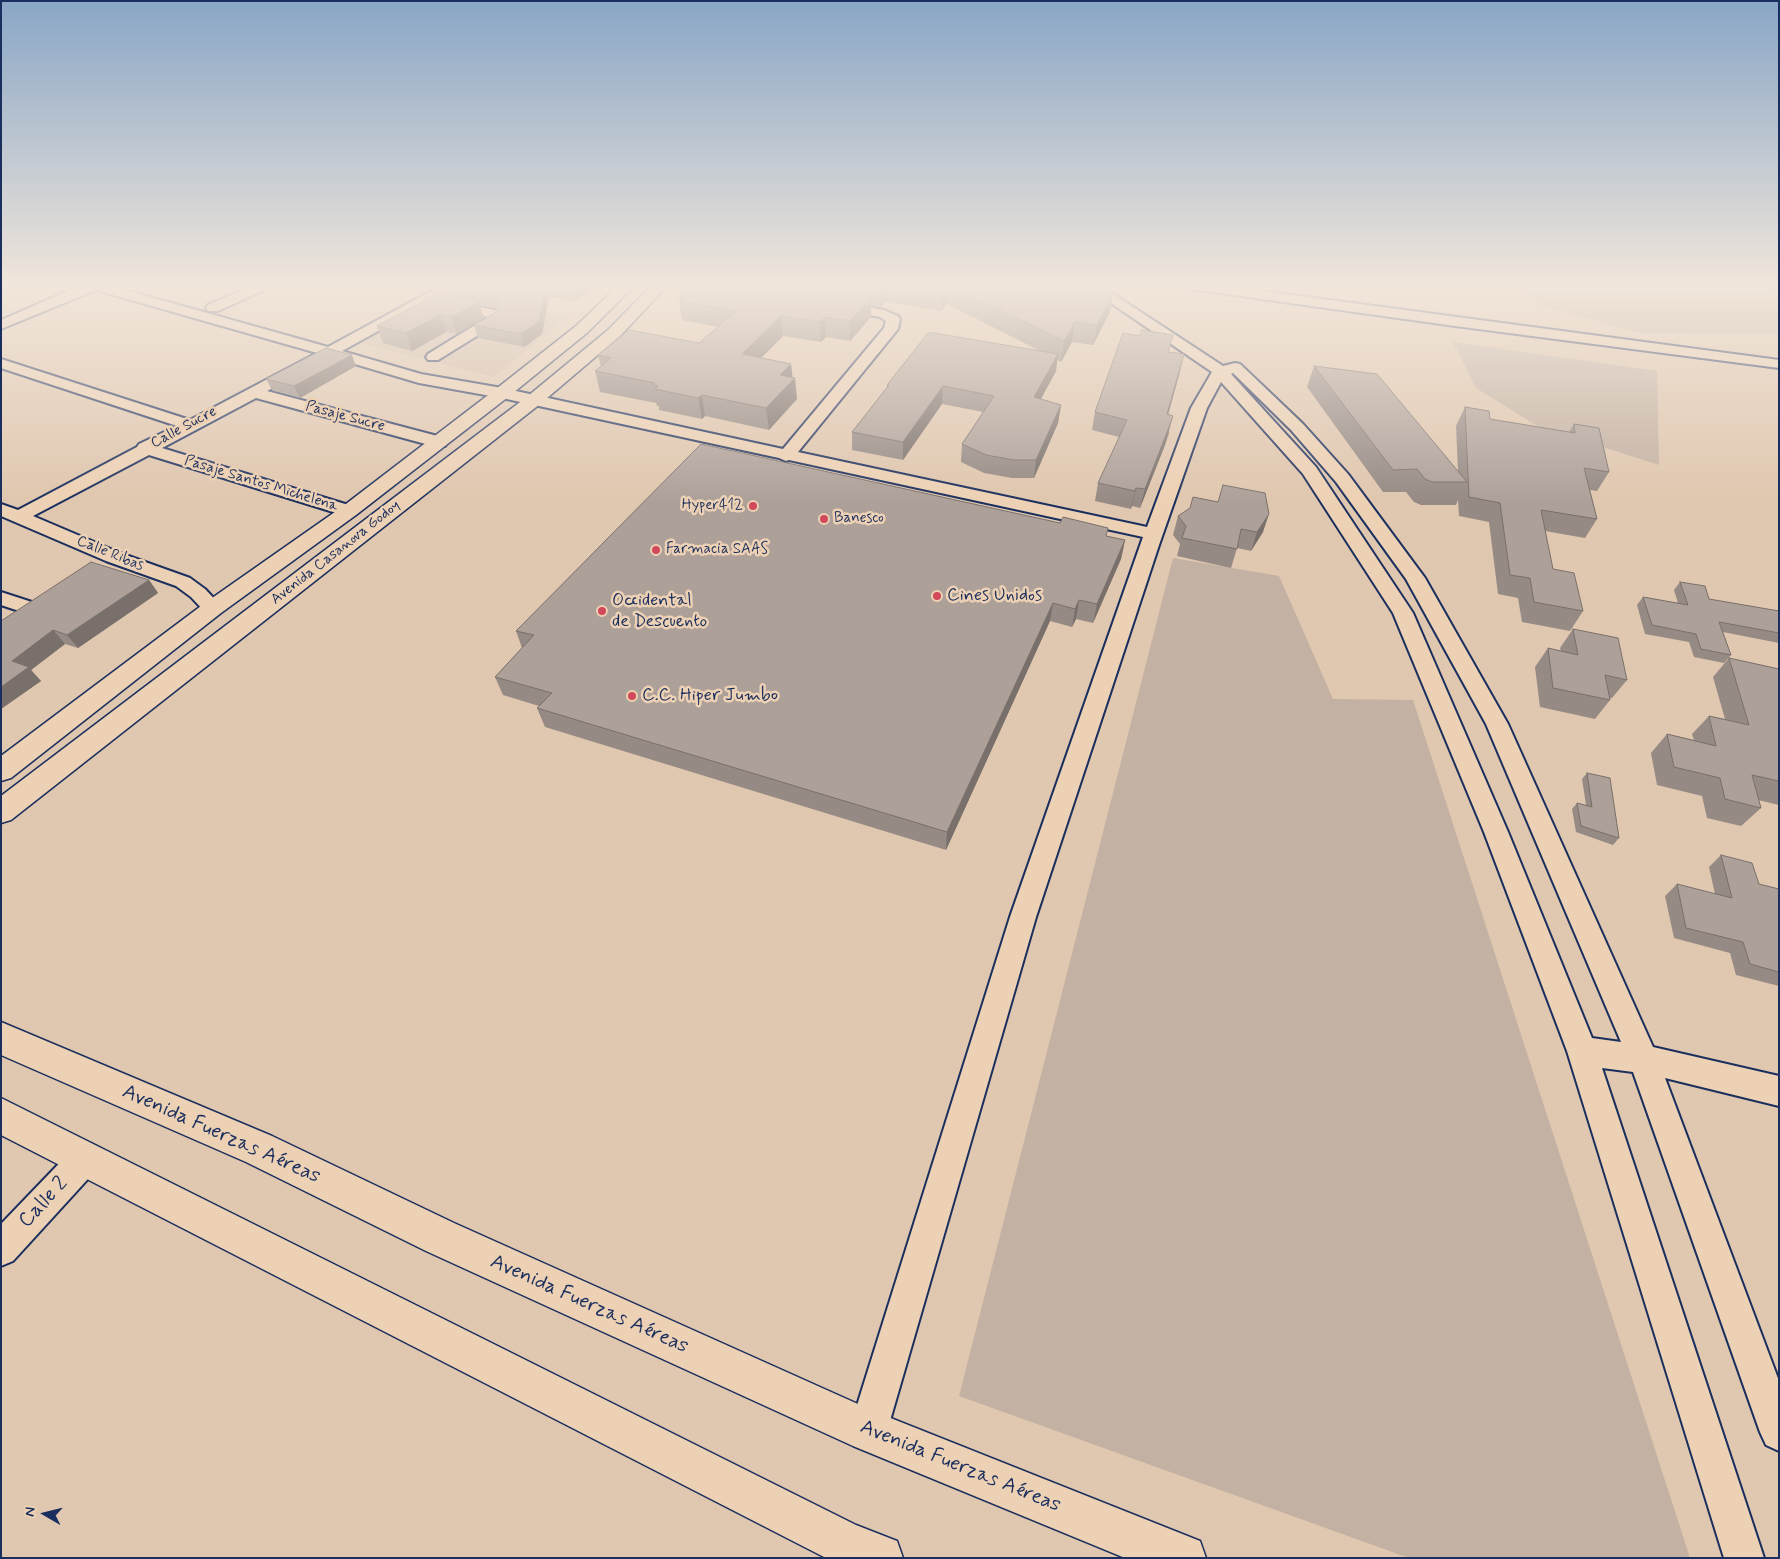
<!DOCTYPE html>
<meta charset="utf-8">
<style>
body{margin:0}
#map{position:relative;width:1780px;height:1559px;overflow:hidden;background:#e0c7af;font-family:Mynerve,sans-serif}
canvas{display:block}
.frame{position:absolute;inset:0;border:2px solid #1b2f5e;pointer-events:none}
.north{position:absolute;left:20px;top:1489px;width:50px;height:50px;-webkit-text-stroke:4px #edd1b4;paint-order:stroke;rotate:278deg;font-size:14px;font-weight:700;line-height:20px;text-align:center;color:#1b2f5e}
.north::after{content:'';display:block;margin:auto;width:18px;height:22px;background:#1b2f5e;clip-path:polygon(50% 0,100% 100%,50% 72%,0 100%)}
</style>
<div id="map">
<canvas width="1780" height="1559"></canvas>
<div class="frame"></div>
<div class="north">N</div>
</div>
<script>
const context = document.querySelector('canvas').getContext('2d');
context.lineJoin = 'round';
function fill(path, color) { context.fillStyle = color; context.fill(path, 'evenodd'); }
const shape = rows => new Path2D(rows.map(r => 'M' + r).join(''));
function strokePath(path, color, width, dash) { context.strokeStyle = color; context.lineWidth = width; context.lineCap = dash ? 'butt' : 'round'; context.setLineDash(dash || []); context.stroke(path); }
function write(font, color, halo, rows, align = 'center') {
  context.font = font + ' Mynerve,sans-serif'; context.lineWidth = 5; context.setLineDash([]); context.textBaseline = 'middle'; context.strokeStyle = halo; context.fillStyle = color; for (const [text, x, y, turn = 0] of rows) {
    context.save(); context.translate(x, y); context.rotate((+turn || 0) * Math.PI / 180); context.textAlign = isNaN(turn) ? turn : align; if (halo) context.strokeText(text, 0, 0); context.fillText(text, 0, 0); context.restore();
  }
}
const built = shape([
 [455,290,516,308,570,316,493,377,358,343]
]);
const green = shape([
 [1505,284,1779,284,1779,334,1641,333,1543,307],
 [1453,342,1657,371,1659,465,1537,426,1476,388],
 [1173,558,1279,576,1333,699,1413,700,1690,1558,1409,1558,959,1396]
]);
const street = shape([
 [84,284,104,284,328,347,444,284,459,284,458,287,342,351,421,374,502,388,783,449,884,328,886,321,880,317,835,309,833,306,835,303,840,302,884,310,898,316,900,319,898,329,798,452,1147,527,1191,408,1212,372,1083,284,1098,284,1223,366,1235,363,1240,364,1303,424,1348,474,1425,578,1508,724,1653,1047,1779,1076,1779,1106,1665,1078,1779,1381,1779,1451,1766,1445,1760,1432,1633,1072,1602,1068,1764,1558,1724,1558,1567,1051,1484,832,1393,613,1303,474,1221,382,1207,408,1159,545,1036,917,887,1431,881,1444,868,1450,855,1444,849,1431,1010,917,1143,537,789,460,786,461,779,458,502,398,419,383,331,357,267,391,445,438,447,442,445,446,433,446,256,398,162,448,355,507,358,511,355,515,349,516,343,515,149,455,33,516,120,553,190,578,205,589,223,608,220,613,213,614,206,613,191,597,176,586,106,561,1,516,1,504,18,510,137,447,139,444,177,426,1,368,1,359,190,420,317,353,96,290,1,329,1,320,84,284],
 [1233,373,1291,430,1336,482,1406,579,1486,724,1621,1042,1592,1038,1508,832,1413,613,1316,467,1231,374,1233,373],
 [256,284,273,284,271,287,218,311,208,311,206,308,208,305,256,284],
 [1176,284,1210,284,1779,360,1779,368,1455,326,1183,288,1176,284],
 [1771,284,1779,284,1779,288,1773,287,1771,284],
 [451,301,495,310,502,312,504,315,501,321,438,360,428,360,426,357,428,354,488,317,446,308,444,305,446,302,451,301],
 [1,592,41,605,44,610,41,615,34,616,1,605,1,592],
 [86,1142,97,1147,102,1158,97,1169,13,1261,1,1266,1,1224,75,1147,86,1142]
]);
const secondary = shape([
 [620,284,636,284,588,332,508,397,356,515,221,613,11,778,1,781,1,756,205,603,342,507,496,389,576,326,620,284],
 [653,284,669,284,620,336,540,404,11,820,1,823,1,796,528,396,608,330,653,284],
 [1,1022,272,1136,454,1223,878,1413,1200,1541,1206,1558,1125,1558,853,1446,426,1251,246,1162,1,1055,1,1022],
 [1,1098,856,1525,897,1541,903,1558,824,1557,1,1135,1,1098]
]);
const wall = shape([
 [458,284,598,284,576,301,549,297,542,334,524,347,478,338,474,325,495,313,497,309,480,305,484,318,457,334,446,332,412,351,383,343,377,326,454,296,451,288],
 [683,284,1093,284,1110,312,1093,345,1072,342,1061,362,1057,360,1056,371,1041,399,1061,405,1058,423,1034,478,1012,478,984,473,961,462,962,444,983,412,942,404,903,460,852,450,852,432,887,388,887,385,1038,350,947,304,941,311,885,302,880,307,871,306,871,317,850,341,826,337,821,342,783,336,761,358,791,364,792,378,797,399,769,430,705,416,702,419,659,410,659,406,657,406,656,403,600,392,595,371,601,366,598,355,699,343,718,327,682,320,679,301,680,300,678,287],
 [1169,352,1180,372,1168,415,1169,434,1165,445,1140,508,1132,506,1131,509,1095,501,1098,483,1119,437,1092,430,1095,412],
 [356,366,300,398,272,390,266,379],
 [1314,366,1458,471,1456,426,1465,407,1490,419,1569,432,1574,424,1609,472,1597,491,1590,490,1597,519,1585,538,1545,531,1553,569,1583,611,1570,631,1522,622,1518,598,1498,594,1489,522,1459,516,1458,500,1456,505,1421,505,1414,502,1406,492,1383,492,1307,387],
 [1178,516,1263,532,1251,551,1237,548,1231,568,1177,556,1180,544,1173,535],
 [1106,536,1125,540,1121,559,1093,623,1076,619,1072,627,1050,621,946,850,545,727,537,708,539,706,503,695,495,677,522,648,516,631],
 [149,580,158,593,78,648,65,644,31,670,41,681,1,709,1,621],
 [1680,582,1709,599,1779,611,1779,643,1723,632,1731,655,1724,663,1694,657,1689,642,1645,634,1637,605,1643,597,1678,603,1674,590],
 [1573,629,1627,680,1612,698,1609,698,1610,700,1595,719,1540,707,1535,667,1548,648,1561,651,1560,648],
 [1729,658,1779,669,1779,805,1758,800,1761,808,1741,826,1707,818,1702,796,1657,785,1651,753,1667,734,1694,740,1692,734,1709,716,1725,719,1713,677],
 [1587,773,1619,838,1613,845,1576,832,1572,809,1577,803,1586,805,1582,779],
 [1721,855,1759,884,1779,889,1779,986,1736,975,1730,953,1674,938,1665,896,1677,884,1715,894,1709,867]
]);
const shadedWall = shape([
 [546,284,549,297,542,334,524,347,521,334],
 [580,284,598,284,576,301,573,289],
 [884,284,885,284,885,302,880,307,880,288],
 [947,285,947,304,941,311,942,292],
 [1113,292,1110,312,1093,345,1097,325],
 [871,298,871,317,850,341,850,321],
 [479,301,484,318,457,334,452,317],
 [440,315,446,332,412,351,406,333],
 [781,316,783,336,744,375,742,354],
 [825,317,826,337,821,342,820,322],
 [1075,322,1072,342,1061,362,1064,341],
 [1058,354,1056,371,1032,415,1034,397],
 [1184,354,1180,372,1163,432,1167,414],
 [352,355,356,366,300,398,294,386],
 [791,364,793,381,795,378,797,399,769,430,766,408,780,375],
 [943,386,942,404,903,460,903,442],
 [702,395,705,416,702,419,698,398],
 [1061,405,1058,423,1034,478,1036,460],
 [1173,416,1165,445,1140,508,1145,489],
 [1136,488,1132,506,1131,509,1135,491],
 [1269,514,1263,532,1251,551,1257,532],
 [1125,540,1121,559,1093,623,1097,604],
 [149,580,158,593,78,648,67,635],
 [1079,600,1076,619,1072,627,1075,609],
 [1053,603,1050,621,946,850,947,832],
 [53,630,65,644,31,670,41,681,1,709,1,687,12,661]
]);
const building = shape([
 [458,284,580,284,573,289,546,284,539,321,521,334,474,325,495,313,502,301,499,298,451,288,458,284],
 [683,284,786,284,871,298,850,321,825,317,820,322,781,316,742,354,791,364,780,375,795,378,766,408,702,395,698,398,655,389,658,386,653,385,655,383,595,371,611,358,598,355,629,330,699,343,736,311,679,301,692,290,678,287,683,284],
 [855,284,884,284,880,288,855,284],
 [892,284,1093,284,1113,292,1097,325,1075,322,1064,341,947,285,942,292,892,284],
 [438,293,479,301,452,317,440,315,406,333,377,326,438,293],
 [1142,330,1173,335,1168,352,1184,354,1167,414,1173,416,1169,427,1145,489,1136,488,1135,491,1098,483,1127,420,1095,412,1123,333,1140,336,1142,330],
 [928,333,934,333,1058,354,1034,397,1061,405,1036,460,1014,460,986,455,962,444,994,396,943,386,903,442,852,432,889,385,887,385,928,333],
 [326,348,352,355,294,386,266,379,326,348],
 [1314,366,1377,374,1467,482,1432,482,1425,479,1417,469,1393,470,1314,366],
 [1465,407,1489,411,1490,419,1575,433,1574,424,1599,428,1609,472,1584,468,1597,519,1541,510,1553,569,1574,573,1583,611,1534,602,1530,578,1510,575,1500,503,1469,497,1465,407],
 [701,444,1060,523,1063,517,1108,528,1106,536,1125,540,1097,604,1079,600,1075,609,1053,603,947,832,537,708,552,693,495,677,534,635,516,631,701,444],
 [1223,485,1265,493,1269,514,1257,532,1241,529,1237,549,1182,538,1186,526,1178,516,1190,508,1193,497,1218,502,1223,485],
 [91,562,149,580,67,635,53,630,12,661,29,667,1,687,1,621,91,562],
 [1680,582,1705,586,1709,599,1779,611,1779,633,1719,622,1731,655,1701,649,1696,634,1652,625,1643,597,1688,605,1680,582],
 [1573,629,1618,638,1627,680,1605,675,1610,700,1553,688,1548,648,1578,655,1573,629],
 [1729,658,1779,669,1779,781,1752,775,1761,808,1725,799,1720,778,1674,767,1667,734,1716,746,1709,716,1749,725,1729,658],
 [1587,773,1610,778,1619,838,1581,826,1577,803,1592,807,1587,773],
 [1721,855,1752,863,1759,884,1779,889,1779,972,1750,964,1743,942,1686,928,1677,884,1732,898,1721,855]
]);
const markers = [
 [753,506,5,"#d1495b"],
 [824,519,5,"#d1495b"],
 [656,550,5,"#d1495b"],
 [937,596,5,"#d1495b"],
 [602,611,5,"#d1495b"],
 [632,696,5,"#d1495b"]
];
const farStreetnames = [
 ["Pasaje Sucre",345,417,15],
 ["Calle Sucre",184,428,-28],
 ["Pasaje Santos Michelena",261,484,17],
 ["Avenida Casanova Godoy",336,553,-38],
 ["Calle Ribas",110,554,22]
];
const farPoinames = [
 ["Hyper412",743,506,"right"],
 ["Banesco",834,519],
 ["Farmacia SAAS",666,550]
];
const poiNames = [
 ["Cines Unidos",947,596],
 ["Occidental",612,601],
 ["de Descuento",612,622],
 ["C.C. Hiper Jumbo",642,696]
];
const nearStreetnames = [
 ["Avenida Fuerzas Aéreas",221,1135,24],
 ["Calle 2",44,1203,-47],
 ["Avenida Fuerzas Aéreas",589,1305,24],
 ["Avenida Fuerzas Aéreas",960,1467,22]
];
fill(built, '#d1bba8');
fill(green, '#c3b1a3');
strokePath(street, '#1b2f5e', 4);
strokePath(secondary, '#1b2f5e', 3);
fill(street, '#edd1b4');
fill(secondary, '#edd1b4');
fill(wall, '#958a84');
fill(shadedWall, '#79706b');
fill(building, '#ada099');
strokePath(building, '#79706b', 1);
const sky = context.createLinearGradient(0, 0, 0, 502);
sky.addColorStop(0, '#89a6c6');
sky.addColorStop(0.57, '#f1e6db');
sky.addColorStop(1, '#f1e6db00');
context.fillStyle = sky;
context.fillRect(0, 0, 1780, 502);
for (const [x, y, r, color] of markers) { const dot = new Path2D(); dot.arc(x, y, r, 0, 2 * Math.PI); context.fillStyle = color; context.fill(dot); strokePath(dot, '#edd1b4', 2); }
write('15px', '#1b2f5e', '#edd1b4', farStreetnames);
write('15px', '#1b2f5e', '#edd1b4', farPoinames, 'left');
write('18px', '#1b2f5e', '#edd1b4', poiNames, 'left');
write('21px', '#1b2f5e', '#edd1b4', nearStreetnames);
</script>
